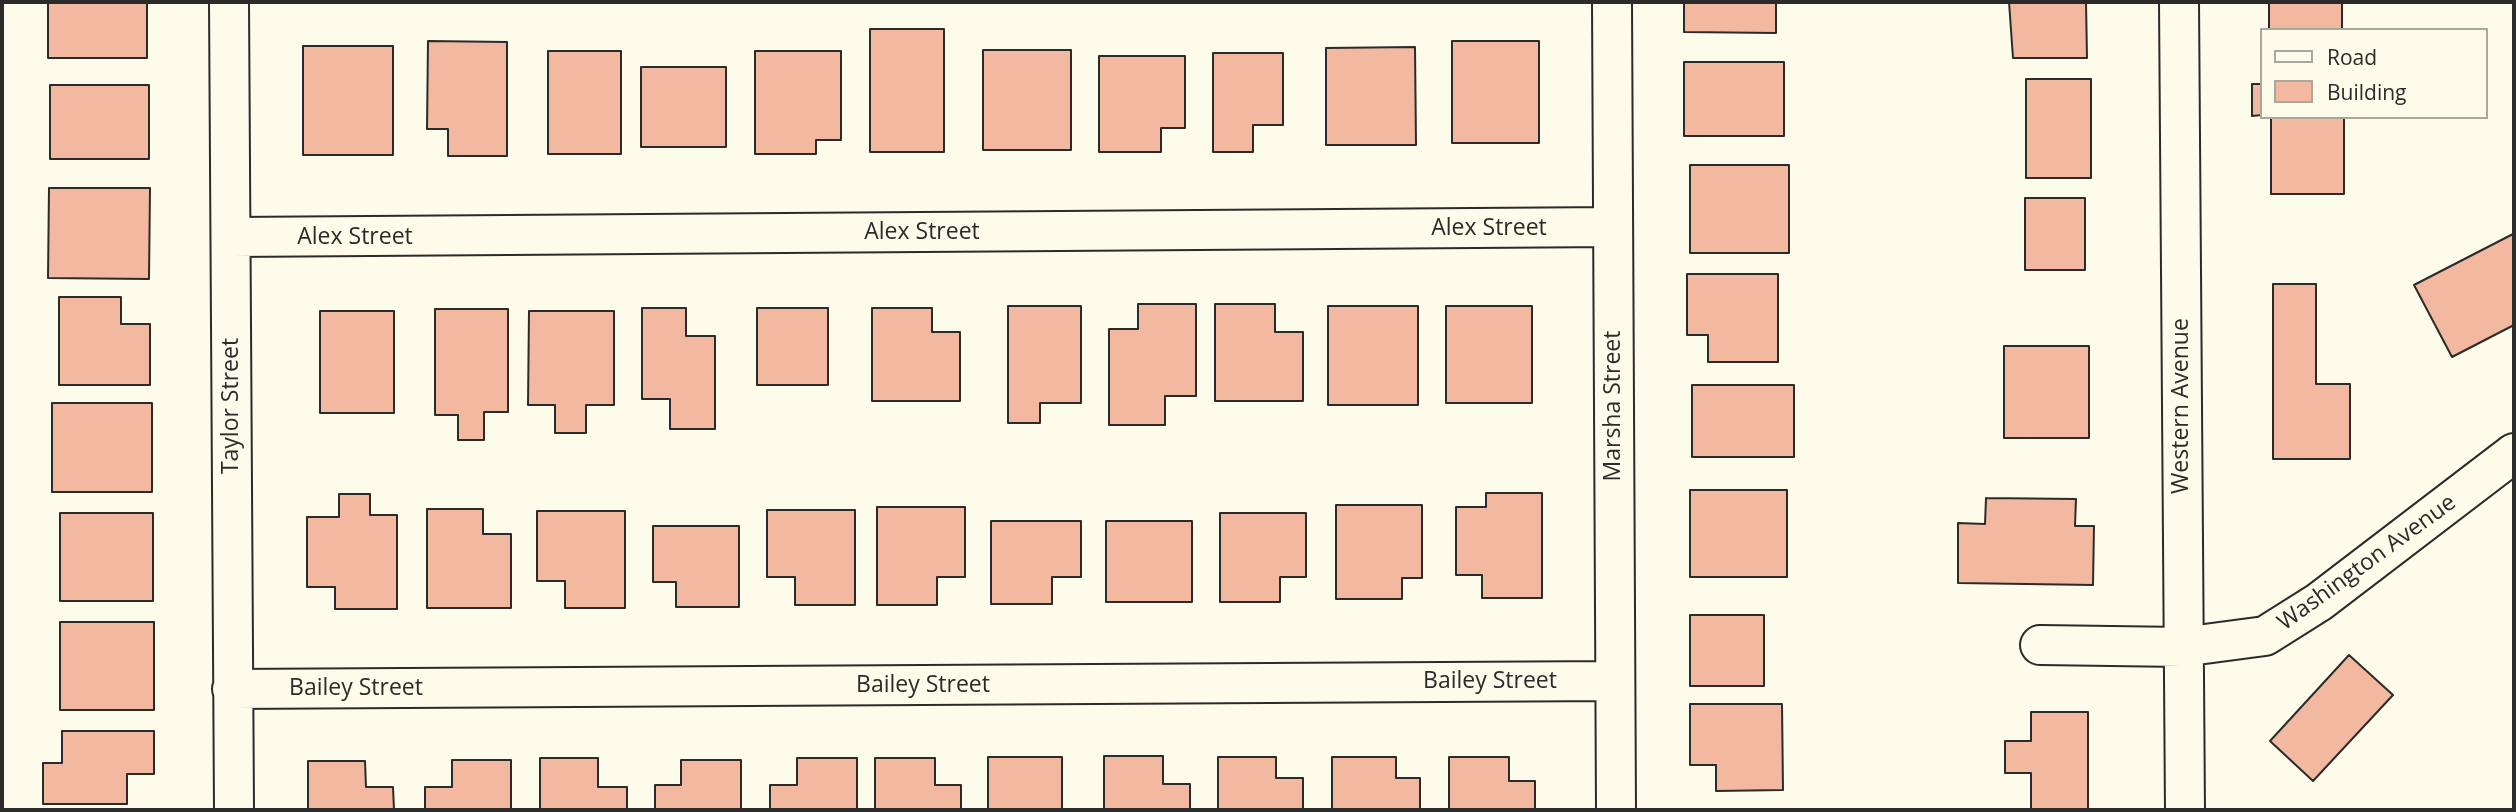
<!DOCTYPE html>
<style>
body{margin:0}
#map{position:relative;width:2516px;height:812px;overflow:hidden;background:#fdfbea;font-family:"Open Sans",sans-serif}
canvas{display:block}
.frame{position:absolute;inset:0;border:4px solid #2b2b2b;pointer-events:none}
.legend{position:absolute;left:2260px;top:28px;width:228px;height:91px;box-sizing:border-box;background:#fdfbea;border:2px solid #a9a89e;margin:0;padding:9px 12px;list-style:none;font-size:21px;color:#2b2b2b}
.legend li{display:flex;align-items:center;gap:14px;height:35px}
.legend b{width:35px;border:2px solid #a9a89e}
</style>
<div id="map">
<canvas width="2516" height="812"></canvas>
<div class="frame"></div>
<ul class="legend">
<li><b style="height:9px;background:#fdfbea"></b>Road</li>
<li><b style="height:19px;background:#f2b8a0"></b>Building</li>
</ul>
</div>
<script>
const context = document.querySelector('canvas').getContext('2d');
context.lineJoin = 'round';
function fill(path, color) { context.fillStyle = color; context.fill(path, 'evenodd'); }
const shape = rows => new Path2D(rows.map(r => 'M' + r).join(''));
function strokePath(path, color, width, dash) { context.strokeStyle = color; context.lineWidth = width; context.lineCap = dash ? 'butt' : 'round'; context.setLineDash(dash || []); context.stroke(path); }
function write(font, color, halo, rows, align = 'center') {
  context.font = font + ' "Open Sans",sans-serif'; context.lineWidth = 5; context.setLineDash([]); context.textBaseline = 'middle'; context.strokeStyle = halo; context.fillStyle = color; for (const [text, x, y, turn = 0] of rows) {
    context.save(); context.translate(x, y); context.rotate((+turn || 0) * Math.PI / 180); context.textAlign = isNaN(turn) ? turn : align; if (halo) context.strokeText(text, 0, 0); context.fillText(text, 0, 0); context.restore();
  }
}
const building = shape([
 [48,2,147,2,147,58,48,58,48,2],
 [1684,2,1776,2,1776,33,1684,32,1684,2],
 [2009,2,2086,2,2087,58,2013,58,2009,2],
 [2269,2,2342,2,2342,30,2269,30,2269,2],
 [870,29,944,29,944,152,870,152,870,29],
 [428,41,507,42,507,156,448,156,448,129,427,129,428,41],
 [1452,41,1539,41,1539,143,1452,143,1452,41],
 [303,46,393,46,393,155,303,155,303,46],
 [1415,47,1416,145,1326,145,1326,48,1415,47],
 [983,50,1071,50,1071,150,983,150,983,50],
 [548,51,621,51,621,154,548,154,548,51],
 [755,51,841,51,841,140,816,140,816,154,755,154,755,51],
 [1213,53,1283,53,1283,125,1253,125,1253,152,1213,152,1213,53],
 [1099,56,1185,56,1185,128,1161,128,1161,152,1099,152,1099,56],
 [1684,62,1784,62,1784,136,1684,136,1684,62],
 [641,67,726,67,726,147,641,147,641,67],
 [2026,79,2091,79,2091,178,2026,178,2026,79],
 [2252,84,2262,84,2262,115,2252,116,2252,84],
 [50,85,149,85,149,159,50,159,50,85],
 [2271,117,2344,117,2344,194,2271,194,2271,117],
 [1690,165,1789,165,1789,253,1690,253,1690,165],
 [49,188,150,188,149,279,48,278,49,188],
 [2025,198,2085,198,2085,270,2025,270,2025,198],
 [2513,234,2514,325,2452,357,2414,285,2513,234],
 [1687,274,1778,274,1778,362,1708,362,1708,335,1687,335,1687,274],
 [2273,284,2316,284,2316,384,2350,384,2350,459,2273,459,2273,284],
 [59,297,121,297,121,324,150,324,150,385,59,385,59,297],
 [1138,304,1196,304,1196,396,1165,396,1165,425,1109,425,1109,329,1138,329,1138,304],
 [1215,304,1275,304,1275,332,1303,332,1303,401,1215,401,1215,304],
 [1008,306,1081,306,1081,403,1040,403,1040,423,1008,423,1008,306],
 [1328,306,1418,306,1418,405,1328,405,1328,306],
 [1446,306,1532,306,1532,403,1446,403,1446,306],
 [642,308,686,308,686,336,715,336,715,429,670,429,670,399,642,399,642,308],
 [757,308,828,308,828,385,757,385,757,308],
 [872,308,932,308,932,332,960,332,960,401,872,401,872,308],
 [435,309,508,309,508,412,484,412,484,440,458,440,458,415,435,415,435,309],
 [320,311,394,311,394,413,320,413,320,311],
 [529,311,614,311,614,405,586,405,586,433,555,433,555,405,528,405,529,311],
 [2004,346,2089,346,2089,438,2004,438,2004,346],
 [1692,385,1794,385,1794,457,1692,457,1692,385],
 [52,403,152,403,152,492,52,492,52,403],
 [1690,490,1787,490,1787,577,1690,577,1690,490],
 [1486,493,1542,493,1542,598,1482,598,1482,575,1456,575,1456,507,1486,507,1486,493],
 [339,494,370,494,370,515,397,515,397,609,335,609,335,587,307,587,307,517,339,517,339,494],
 [1986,498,2076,499,2075,526,2094,526,2093,585,1958,583,1958,523,1985,524,1986,498],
 [1336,505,1422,505,1422,578,1402,578,1402,599,1336,599,1336,505],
 [877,507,965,507,965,577,937,577,937,605,877,605,877,507],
 [427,509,483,509,483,534,511,534,511,608,427,608,427,509],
 [767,510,855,510,855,605,795,605,795,577,767,577,767,510],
 [537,511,625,511,625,608,565,608,565,581,537,581,537,511],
 [60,513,153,513,153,601,60,601,60,513],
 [1220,513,1306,513,1306,577,1280,577,1280,602,1220,602,1220,513],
 [991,521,1081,521,1081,577,1052,577,1052,604,991,604,991,521],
 [1106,521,1192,521,1192,602,1106,602,1106,521],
 [653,526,739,526,739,607,676,607,676,582,653,582,653,526],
 [1690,615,1764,615,1764,686,1690,686,1690,615],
 [60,622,154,622,154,710,60,710,60,622],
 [2349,655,2393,695,2313,781,2270,741,2349,655],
 [1690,704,1782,704,1783,790,1716,791,1716,765,1690,765,1690,704],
 [2031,712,2088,712,2088,810,2031,810,2031,773,2005,773,2005,741,2031,741,2031,712],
 [62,731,154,731,154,774,127,774,127,804,43,804,43,763,62,763,62,731],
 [1104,756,1163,756,1163,784,1190,784,1190,810,1104,810,1104,756],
 [988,757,1062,757,1062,810,988,810,988,757],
 [1218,757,1276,757,1276,778,1303,778,1303,810,1218,810,1218,757],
 [1332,757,1396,757,1396,778,1420,778,1420,810,1332,810,1332,757],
 [1449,757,1509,757,1509,781,1535,781,1535,810,1449,810,1449,757],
 [540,758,598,758,598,787,627,787,627,810,540,810,540,758],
 [797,758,857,758,857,810,770,810,770,785,797,785,797,758],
 [875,758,935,758,935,785,961,785,961,810,875,810,875,758],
 [452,760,511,760,511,810,425,810,425,787,452,787,452,760],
 [681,760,741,760,741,810,655,810,655,785,681,785,681,760],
 [308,761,365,761,366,787,393,787,394,810,308,810,308,761]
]);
const minor = shape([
 [229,2,234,810],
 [1612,2,1616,810],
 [2179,2,2185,810],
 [232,237,1612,227],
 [2040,645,2182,647,2265,636,2319,602,2514,453],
 [232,689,1614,681]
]);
const streetNames = [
 ["Alex Street",1489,228],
 ["Alex Street",922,232],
 ["Alex Street",355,237],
 ["Taylor Street",231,406,-90],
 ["Marsha Street",1613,406,-90],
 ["Western Avenue",2181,406,-90],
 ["Washington Avenue",2367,563,-36],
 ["Bailey Street",1490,681],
 ["Bailey Street",923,685],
 ["Bailey Street",356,688]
];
fill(building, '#f2b8a0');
strokePath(building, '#2b2b2b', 2);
strokePath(minor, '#2b2b2b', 42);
strokePath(minor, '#fdfbea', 38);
write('23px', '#2b2b2b', '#fdfbea', streetNames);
</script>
